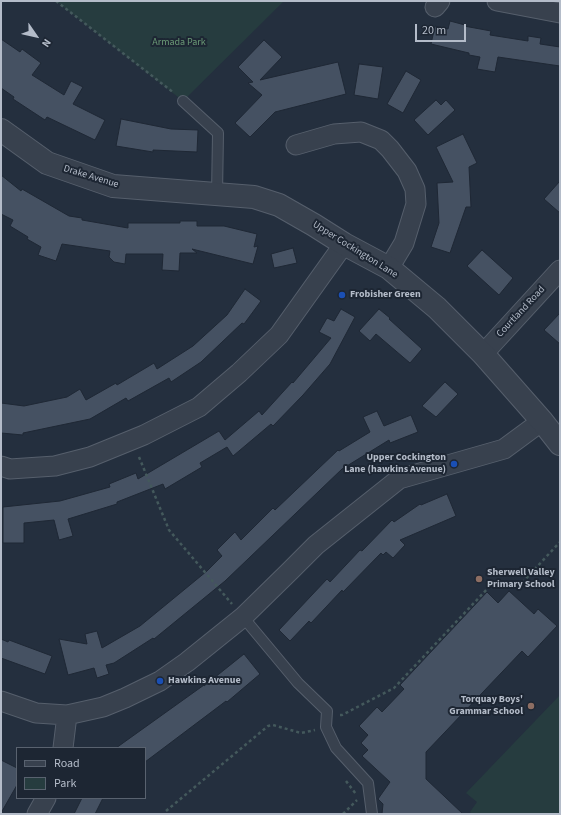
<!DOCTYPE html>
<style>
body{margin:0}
#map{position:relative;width:561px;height:815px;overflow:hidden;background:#242f3e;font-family:"Source Sans 3",sans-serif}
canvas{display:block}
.frame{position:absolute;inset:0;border:2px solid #b4bcc9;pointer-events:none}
.legend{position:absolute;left:16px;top:747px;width:130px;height:52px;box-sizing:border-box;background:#1d2633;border:1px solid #59626f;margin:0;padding:5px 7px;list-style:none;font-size:12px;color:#b4bcc9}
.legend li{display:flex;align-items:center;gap:8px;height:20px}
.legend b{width:20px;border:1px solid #59626f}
.north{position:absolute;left:16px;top:16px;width:40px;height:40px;-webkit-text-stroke:3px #1d2633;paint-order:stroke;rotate:124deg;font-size:11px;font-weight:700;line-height:16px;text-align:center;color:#b4bcc9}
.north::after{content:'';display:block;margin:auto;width:14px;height:18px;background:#b4bcc9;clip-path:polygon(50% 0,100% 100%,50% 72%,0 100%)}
.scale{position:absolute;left:415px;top:24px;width:51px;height:18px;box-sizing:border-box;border:2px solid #b4bcc9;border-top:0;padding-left:5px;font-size:12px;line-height:14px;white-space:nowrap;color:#b4bcc9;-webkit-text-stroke:3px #1d2633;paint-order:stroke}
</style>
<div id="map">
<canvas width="561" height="815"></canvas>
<div class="frame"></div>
<ul class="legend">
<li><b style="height:5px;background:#38414e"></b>Road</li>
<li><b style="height:11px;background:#263c3f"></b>Park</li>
</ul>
<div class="north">N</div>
<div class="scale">20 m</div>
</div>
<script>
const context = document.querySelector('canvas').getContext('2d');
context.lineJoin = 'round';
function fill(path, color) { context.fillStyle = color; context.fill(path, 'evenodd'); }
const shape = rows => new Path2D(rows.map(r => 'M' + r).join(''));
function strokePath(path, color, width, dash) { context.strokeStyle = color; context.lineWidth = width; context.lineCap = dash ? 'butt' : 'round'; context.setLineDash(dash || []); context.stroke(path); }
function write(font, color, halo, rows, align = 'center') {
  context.font = font + ' "Source Sans 3",sans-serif'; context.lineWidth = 4; context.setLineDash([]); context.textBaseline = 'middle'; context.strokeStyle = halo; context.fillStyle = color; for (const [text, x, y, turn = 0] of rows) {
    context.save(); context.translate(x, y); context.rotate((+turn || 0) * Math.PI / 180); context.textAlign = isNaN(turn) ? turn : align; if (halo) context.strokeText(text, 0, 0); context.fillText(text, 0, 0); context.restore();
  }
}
const green = shape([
 [56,1,284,1,183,101],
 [560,695,560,814,472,814,470,812,477,802,466,793]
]);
const building = shape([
 [450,21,465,25,464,26,491,31,490,35,528,41,528,36,541,38,540,44,560,47,560,66,498,57,495,72,477,69,480,57,469,55,469,53,431,44,435,26,448,29,450,21],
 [1,39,20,52,22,49,41,63,32,75,64,95,71,81,83,87,73,104,105,120,95,140,47,117,45,120,13,99,14,97,1,88,1,39],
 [264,40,282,57,260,80,338,62,346,94,275,112,250,137,235,123,262,95,248,83,253,82,238,67,264,40],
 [359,64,383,67,378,99,354,95,359,64],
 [406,71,421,80,403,113,387,104,406,71],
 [436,100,441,105,446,100,455,110,428,135,414,120,436,100],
 [121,119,171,129,198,130,197,152,153,150,153,152,116,146,121,119],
 [463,134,477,163,469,167,471,207,466,207,450,253,431,247,439,223,437,183,453,182,436,147,463,134],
 [1,175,21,191,22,189,69,216,82,218,82,220,128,228,128,223,180,223,180,221,197,221,197,226,224,226,257,234,254,247,258,246,253,264,192,249,197,253,180,253,179,271,162,270,163,254,126,254,125,264,114,262,109,257,110,251,62,244,56,261,38,255,41,247,27,239,28,237,10,226,13,220,1,214,1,175],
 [560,181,560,213,544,199,560,181],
 [293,248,297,263,274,268,271,254,293,248],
 [482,250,513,278,499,295,467,266,482,250],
 [245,289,261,301,244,324,242,323,201,362,171,382,169,378,128,401,126,398,90,419,23,433,23,435,1,433,1,403,24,406,67,397,80,389,86,400,116,383,117,385,154,363,157,369,193,346,227,315,245,289],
 [341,309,355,317,330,364,303,395,273,426,271,424,233,456,227,447,200,463,202,467,165,489,163,484,117,502,117,504,68,519,73,536,59,540,54,520,24,523,24,543,3,543,3,507,60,501,110,487,109,484,136,473,138,479,219,431,225,440,259,411,262,415,292,382,293,383,331,338,319,332,327,318,334,321,341,309],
 [379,309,390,318,389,319,422,349,410,363,376,334,370,341,359,331,379,309],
 [560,313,560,344,544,330,560,313],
 [445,382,458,394,436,417,422,406,445,382],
 [377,411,384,426,411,415,418,432,390,443,389,440,342,469,225,581,154,639,153,638,114,663,106,665,109,674,97,678,94,668,68,675,59,639,87,644,85,634,97,631,102,648,140,626,207,571,222,556,217,550,235,532,241,540,273,508,275,510,338,450,339,451,370,432,363,417,377,411],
 [447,494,456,516,400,540,405,545,393,558,386,552,383,555,381,553,343,592,342,590,311,623,309,621,290,641,279,630,327,579,330,582,360,550,362,551,392,520,394,522,420,504,421,505,447,494],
 [509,591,534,614,538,609,557,626,528,657,522,651,426,752,426,779,463,814,382,814,383,804,378,799,390,782,362,756,368,750,361,743,368,735,359,726,377,707,382,712,404,689,400,685,487,592,498,603,509,591],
 [1,639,8,642,9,640,52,656,45,674,1,658,1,639],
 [244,654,260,674,227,702,226,701,145,762,145,748,116,748,204,685,204,686,244,654],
 [1,760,17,768,17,785,1,813,1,760],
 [82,798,103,798,95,814,74,814,82,798]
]);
const path = shape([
 [56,1,174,93],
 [139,457,169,530,232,604],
 [340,715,342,715,394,688,489,587,519,586,560,542],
 [346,781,356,794],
 [166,811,268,726,273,725,301,733,315,730],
 [343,814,357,800]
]);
const service = shape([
 [183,101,218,133,217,195],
 [243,617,298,683,327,711,326,727,336,748,368,783,372,814]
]);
const minor = shape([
 [497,1,560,13],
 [435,7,440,1],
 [296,145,334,134,361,132,381,140,390,149,407,171,415,189,416,204,404,243,389,268],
 [483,354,560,270],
 [1,466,10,469,55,466,90,457,144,435,199,407,239,373,279,335,344,244],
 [1,701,36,713,67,715],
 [63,748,67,715,103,707,125,698,160,681,187,662,243,617,290,571,316,545,399,479,504,449,542,421],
 [37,814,46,798]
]);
const tertiary = shape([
 [1,130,47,163,113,186,254,197,279,205,314,225,344,244,389,268,437,308,483,354,542,421,560,444]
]);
const markers = [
 [342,295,4,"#1a4fb4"],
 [454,464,4,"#1a4fb4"],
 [479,579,4,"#8d6e63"],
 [160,681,4,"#1a4fb4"],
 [531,706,4,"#8d6e63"]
];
const parkNames = [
 ["Armada Park",179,43]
];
const streetNames = [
 ["Drake Avenue",91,177,17],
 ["Upper Cockington Lane",355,250,32],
 ["Courtland Road",521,312,-47]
];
const poiNames = [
 ["Frobisher Green",350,295],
 ["Upper Cockington",446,458,"right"],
 ["Lane (hawkins Avenue)",446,470,"right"],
 ["Sherwell Valley",487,573],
 ["Primary School",487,585],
 ["Hawkins Avenue",168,681],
 ["Torquay Boys'",523,700,"right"],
 ["Grammar School",523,712,"right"]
];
fill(green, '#263c3f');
fill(building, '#455162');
strokePath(building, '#1f2835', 1);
strokePath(service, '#565f6c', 12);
strokePath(minor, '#565f6c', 21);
strokePath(tertiary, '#565f6c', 24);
strokePath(path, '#44595c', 2.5, [3, 3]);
strokePath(service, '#38414e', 10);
strokePath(minor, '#38414e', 19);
strokePath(tertiary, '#38414e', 22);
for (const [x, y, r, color] of markers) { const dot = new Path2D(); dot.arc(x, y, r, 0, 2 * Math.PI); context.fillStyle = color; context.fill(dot); strokePath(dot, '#1d2633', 1.5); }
write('10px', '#6b9a76', '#1d2633', parkNames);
write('10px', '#b4bcc9', '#1d2633', streetNames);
write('bold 10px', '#b4bcc9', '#1d2633', poiNames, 'left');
</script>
